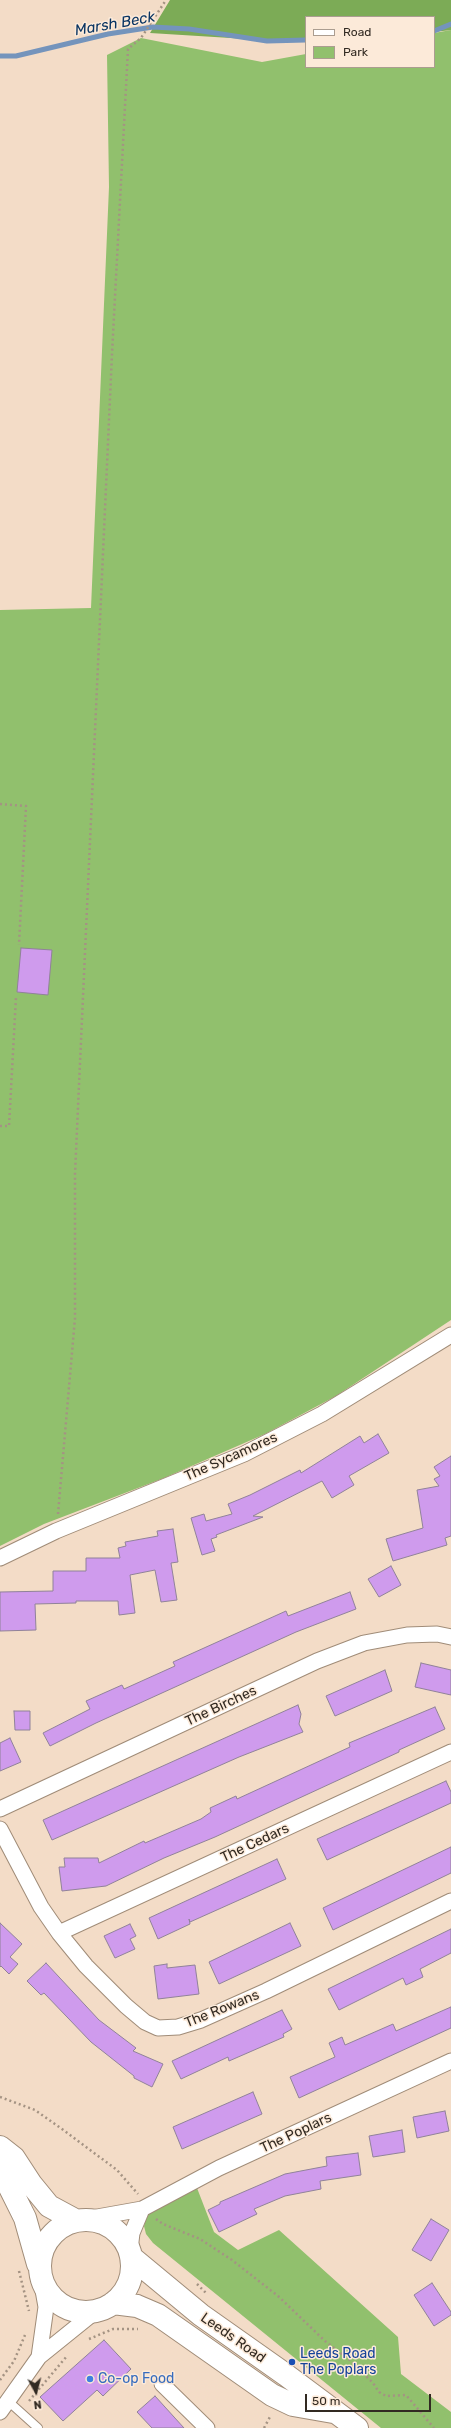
<!DOCTYPE html>
<style>
body{margin:0}
#map{position:relative;width:451px;height:2428px;overflow:hidden;background:#f3dcc7;font-family:Rubik,sans-serif}
canvas{display:block}
.legend{position:absolute;left:305px;top:16px;width:130px;height:52px;box-sizing:border-box;background:#fcead9;border:1px solid #ab9d90;margin:0;padding:5px 7px;list-style:none;font-size:12px;color:#322a22}
.legend li{display:flex;align-items:center;gap:8px;height:20px}
.legend b{width:20px;border:1px solid #ab9d90}
.north{position:absolute;left:16px;top:2372px;width:40px;height:40px;-webkit-text-stroke:3px #fcead9;paint-order:stroke;rotate:173deg;font-size:11px;font-weight:700;line-height:16px;text-align:center;color:#322a22}
.north::after{content:'';display:block;margin:auto;width:14px;height:18px;background:#322a22;clip-path:polygon(50% 0,100% 100%,50% 72%,0 100%)}
.scale{position:absolute;left:305px;top:2394px;width:126px;height:18px;box-sizing:border-box;border:2px solid #322a22;border-top:0;padding-left:5px;font-size:12px;line-height:14px;white-space:nowrap;color:#322a22;-webkit-text-stroke:3px #fcead9;paint-order:stroke}
</style>
<div id="map">
<canvas width="451" height="2428"></canvas>
<ul class="legend">
<li><b style="height:5px;background:#fff"></b>Road</li>
<li><b style="height:11px;background:#91c06d"></b>Park</li>
</ul>
<div class="north">N</div>
<div class="scale">50 m</div>
</div>
<script>
const context = document.querySelector('canvas').getContext('2d');
context.lineJoin = 'round';
function fill(path, color) { context.fillStyle = color; context.fill(path, 'evenodd'); }
const shape = rows => new Path2D(rows.map(r => 'M' + r).join(''));
function strokePath(path, color, width, dash) { context.strokeStyle = color; context.lineWidth = width; context.lineCap = dash ? 'butt' : 'round'; context.setLineDash(dash || []); context.stroke(path); }
function write(font, color, halo, rows, align = 'center') {
  context.font = font + ' Rubik,sans-serif'; context.lineWidth = 3; context.setLineDash([]); context.textBaseline = 'middle'; context.strokeStyle = halo; context.fillStyle = color; for (const [text, x, y, turn = 0] of rows) {
    context.save(); context.translate(x, y); context.rotate((+turn || 0) * Math.PI / 180); context.textAlign = isNaN(turn) ? turn : align; if (halo) context.strokeText(text, 0, 0); context.fillText(text, 0, 0); context.restore();
  }
}
const green = shape([
 [451,30,451,1320,336,1396,265,1434,164,1478,44,1524,0,1546,0,610,91,608,109,187,107,55,141,38,262,62,306,54,306,67,434,67,434,33],
 [197,2188,214,2232,238,2250,279,2230,398,2337,401,2374,451,2412,451,2428,381,2428,153,2243,146,2234,144,2226,147,2214]
]);
const forest = shape([
 [170,0,451,0,451,30,434,32,434,17,306,17,306,40,295,42,150,33]
]);
const stream = shape([
 [434,31,451,24],
 [0,56,16,56,108,34,153,27,189,29,267,41,306,40]
]);
const building = shape([
 [21,948,52,950,48,995,17,992,21,948],
 [378,1434,389,1453,349,1476,354,1485,332,1498,322,1481,253,1516,263,1517,216,1535,217,1537,211,1539,215,1551,202,1555,191,1518,204,1514,206,1521,232,1514,228,1504,250,1495,300,1470,301,1473,360,1436,364,1443,378,1434],
 [451,1456,451,1536,445,1538,447,1545,393,1561,386,1539,423,1528,417,1490,439,1486,434,1479,440,1476,434,1467,451,1456],
 [173,1529,178,1562,171,1563,177,1600,161,1602,155,1570,130,1575,135,1613,119,1615,118,1601,76,1601,76,1603,35,1604,36,1630,0,1631,0,1592,53,1591,53,1571,86,1571,86,1558,120,1558,118,1548,126,1546,125,1542,158,1536,157,1531,173,1529],
 [391,1566,401,1585,379,1597,368,1579,391,1566],
 [350,1592,356,1609,296,1632,96,1723,50,1746,43,1733,90,1709,86,1701,122,1685,124,1689,175,1666,173,1662,286,1611,288,1616,350,1592],
 [421,1663,451,1670,451,1695,415,1687,421,1663],
 [385,1670,392,1691,335,1716,326,1696,385,1670],
 [298,1705,301,1714,299,1724,303,1732,239,1757,52,1840,43,1820,298,1705],
 [435,1707,445,1729,399,1750,399,1752,215,1837,164,1858,106,1886,62,1891,59,1867,65,1867,64,1858,98,1858,99,1863,144,1841,145,1843,201,1819,211,1812,210,1808,236,1796,237,1799,350,1747,349,1743,435,1707],
 [14,1711,30,1711,30,1730,15,1730,14,1711],
 [10,1738,21,1762,0,1771,0,1743,10,1738],
 [446,1781,451,1792,451,1803,327,1860,317,1839,446,1781],
 [451,1847,451,1873,333,1930,323,1908,451,1847],
 [277,1859,286,1879,190,1922,189,1919,190,1924,158,1939,149,1918,277,1859],
 [0,1923,22,1944,10,1957,18,1964,9,1974,1,1966,0,1967,0,1923],
 [290,1923,301,1946,219,1984,209,1962,290,1923],
 [130,1924,136,1936,130,1939,135,1949,115,1958,104,1936,130,1924],
 [451,1929,451,1953,420,1969,423,1977,406,1985,403,1978,339,2010,328,1989,451,1929],
 [46,1963,99,2020,136,2048,133,2051,163,2064,152,2087,134,2078,134,2076,91,2042,44,1993,41,1995,27,1981,46,1963],
 [167,1964,167,1968,195,1965,199,1994,158,1999,154,1966,167,1964],
 [451,2007,451,2028,299,2098,290,2077,335,2057,329,2043,342,2037,345,2045,393,2024,396,2031,451,2007],
 [282,2010,292,2029,283,2034,284,2037,229,2061,228,2057,181,2079,172,2061,282,2010],
 [253,2092,262,2114,182,2149,173,2127,253,2092],
 [445,2111,449,2131,417,2138,413,2117,445,2111],
 [402,2130,405,2152,373,2157,369,2136,402,2130],
 [358,2153,361,2175,320,2181,321,2189,285,2196,254,2209,257,2214,219,2232,208,2210,220,2204,220,2202,285,2174,327,2166,326,2157,358,2153],
 [431,2219,449,2230,431,2261,412,2250,431,2219],
 [432,2283,451,2312,451,2315,434,2326,414,2295,432,2283],
 [104,2340,131,2369,103,2396,97,2390,63,2421,40,2397,104,2340],
 [155,2396,184,2428,152,2428,137,2412,155,2396]
]);
const path = shape([
 [0,804,26,806,19,945],
 [0,1126,9,1126,16,997],
 [58,1514,75,1318,75,1174,112,354,128,49,141,38,166,0],
 [0,2097,35,2110,62,2129,117,2170,138,2194],
 [156,2219,163,2224,200,2239,232,2260,278,2296,325,2341,351,2361,373,2383,379,2392,386,2396,406,2395,434,2428],
 [19,2271,29,2311],
 [197,2284,207,2294],
 [89,2339,113,2329,138,2329],
 [0,2380,14,2361,25,2335],
 [29,2401,67,2356],
 [264,2428,271,2415]
]);
const service = shape([
 [8,2401,38,2428]
]);
const minor = shape([
 [0,1558,56,1531,244,1454,322,1414,451,1335],
 [0,1809,317,1661,364,1643,407,1635,437,1634,451,1637],
 [0,1829,41,1907,59,1933,86,1966,126,2006,145,2022,158,2028,178,2027,201,2020,266,1991,451,1901],
 [59,1933,451,1752],
 [86,2219,142,2209,219,2168,451,2061],
 [130,2250,132,2233,142,2209],
 [39,2357,46,2307,41,2279],
 [162,2384,207,2428],
 [0,2412,39,2357,96,2311]
]);
const trunk = shape([
 [0,2147,14,2158,31,2184,49,2206,75,2220],
 [0,2168,25,2218,38,2264],
 '40 2266a46 46 0 1 1 92 0a46 46 0 1 1-92 0Z',
 [131,2257,201,2315,286,2375,357,2428],
 [113,2303,137,2306,158,2315,272,2395,293,2405,333,2412]
]);
const markers = [
 [292,2362,4,"#1a4fb4"],
 [90,2379,4,"#3f7fe0"]
];
const streetNames = [
 ["The Sycamores",231,1457,-24],
 ["The Birches",221,1706,-25],
 ["The Cedars",255,1843,-25],
 ["The Rowans",222,2009,-22],
 ["The Poplars",296,2133,-25],
 ["Leeds Road",233,2338,35]
];
const transitNames = [
 ["Leeds Road",300,2354],
 ["The Poplars",300,2370]
];
const shopNames = [
 ["Co-op Food",98,2379]
];
const waterNames = [
 ["Marsh Beck",115,24,-10]
];
fill(green, '#91c06d');
fill(forest, '#7cab56');
strokePath(stream, '#7494bc', 5);
fill(building, '#cf9bed');
strokePath(building, '#908299', 1);
strokePath(service, '#a08c78', 10);
strokePath(minor, '#a08c78', 17);
strokePath(trunk, '#a08c78', 24);
strokePath(path, '#a49383', 2.5, [2, 3]);
strokePath(service, '#fff', 8);
strokePath(minor, '#fff', 15);
strokePath(trunk, '#fff', 22);
for (const [x, y, r, color] of markers) { const dot = new Path2D(); dot.arc(x, y, r, 0, 2 * Math.PI); context.fillStyle = color; context.fill(dot); strokePath(dot, '#fcead9', 1.5); }
write('14px', '#322a22', '#fcead9', streetNames);
write('14px', '#164399', '#fcead9', transitNames, 'left');
write('14px', '#366cbe', '#fcead9', shopNames, 'left');
write('italic 15px', '#093462', '#fcead9', waterNames);
</script>
